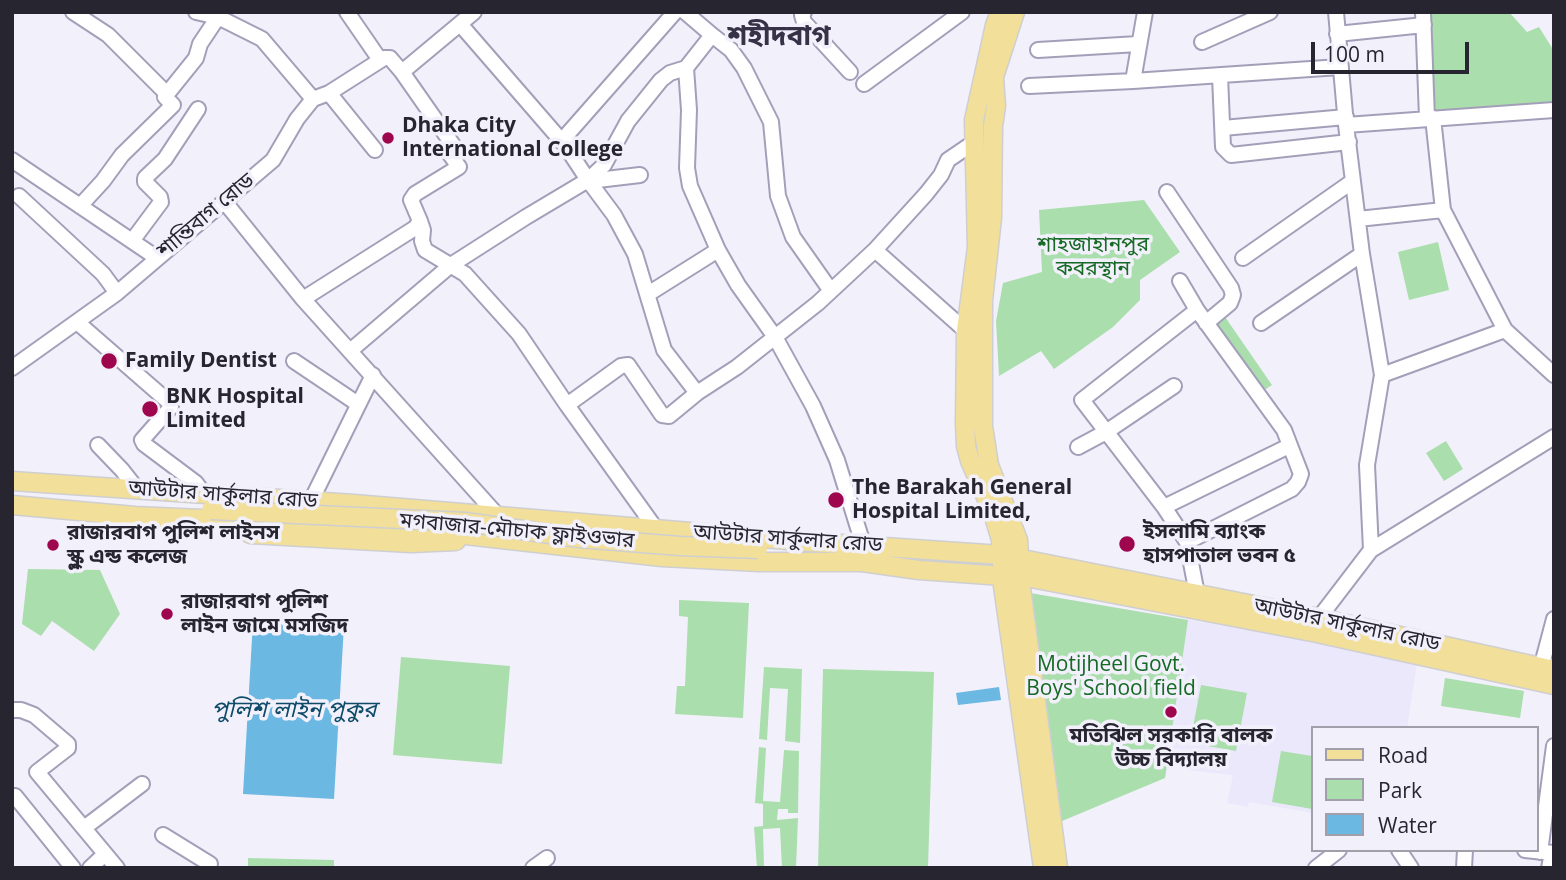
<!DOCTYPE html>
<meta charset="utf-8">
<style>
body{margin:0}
#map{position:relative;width:1566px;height:880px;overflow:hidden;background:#f2f0fb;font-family:"Open Sans",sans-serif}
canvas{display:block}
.frame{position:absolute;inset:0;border:14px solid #27252f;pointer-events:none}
.legend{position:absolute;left:1311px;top:726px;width:228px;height:126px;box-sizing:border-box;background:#f2f0fb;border:2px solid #a19fa9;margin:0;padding:9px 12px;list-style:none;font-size:21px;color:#27252f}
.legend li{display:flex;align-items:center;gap:14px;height:35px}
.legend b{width:35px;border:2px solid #a19fa9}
.scale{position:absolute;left:1311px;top:42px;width:158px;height:32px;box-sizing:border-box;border:4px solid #27252f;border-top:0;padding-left:9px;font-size:21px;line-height:24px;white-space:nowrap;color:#27252f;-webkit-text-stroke:5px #f2f0fb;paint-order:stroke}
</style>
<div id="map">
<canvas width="1566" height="880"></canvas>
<div class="frame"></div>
<ul class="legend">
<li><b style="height:9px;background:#f2df99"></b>Road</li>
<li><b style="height:19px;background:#aadeac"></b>Park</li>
<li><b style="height:19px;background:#6bb8e3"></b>Water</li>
</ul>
<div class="scale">100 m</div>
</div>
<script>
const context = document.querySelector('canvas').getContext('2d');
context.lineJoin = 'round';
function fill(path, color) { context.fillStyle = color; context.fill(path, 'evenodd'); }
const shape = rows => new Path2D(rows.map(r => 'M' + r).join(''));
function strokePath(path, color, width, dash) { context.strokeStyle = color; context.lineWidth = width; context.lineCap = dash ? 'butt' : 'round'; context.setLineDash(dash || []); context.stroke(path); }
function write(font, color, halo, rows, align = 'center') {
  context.font = font + ' "Open Sans","Noto Sans Bengali",sans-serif'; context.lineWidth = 7; context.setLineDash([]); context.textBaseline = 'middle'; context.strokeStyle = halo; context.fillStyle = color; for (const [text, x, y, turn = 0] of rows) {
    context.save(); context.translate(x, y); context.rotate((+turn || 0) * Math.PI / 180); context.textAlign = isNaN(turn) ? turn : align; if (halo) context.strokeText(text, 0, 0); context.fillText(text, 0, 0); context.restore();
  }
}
const built = shape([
 [1030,593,1302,639,1417,663,1407,728,1312,728,1312,813,1249,802,1248,807,1227,803,1233,775,1186,770,1188,754,1171,753,1165,778,1062,821]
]);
const green = shape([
 [1429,12,1509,12,1527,32,1539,27,1554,51,1554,102,1433,111],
 [1144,200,1180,252,1140,280,1140,300,1113,327,1054,369,1041,351,999,376,996,321,1003,283,1042,272,1039,210],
 [1438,242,1449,290,1409,300,1398,252],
 [1223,314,1272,385,1260,393,1212,322],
 [1446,441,1463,469,1444,481,1426,453],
 [28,569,100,570,120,614,94,651,52,621,41,636,22,624],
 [1030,593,1188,620,1165,778,1062,821],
 [679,600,749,603,743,718,675,714,677,686,685,686,688,617,679,616],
 [401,657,510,666,502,764,393,755],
 [764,667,802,669,800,743,785,741,788,689,770,688,767,740,759,739],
 [823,669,934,672,928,868,818,868],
 [1445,678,1524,691,1520,718,1441,706],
 [1201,685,1247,693,1236,751,1190,743],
 [759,747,766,748,763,801,780,802,784,750,799,751,798,813,788,813,788,809,778,809,777,820,798,818,796,868,782,868,780,828,763,829,764,868,757,868,754,827,763,826,763,804,755,803],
 [1281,751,1312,756,1312,809,1272,802],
 [248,858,334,860,334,868,248,868]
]);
const water = shape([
 [253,621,344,625,334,799,243,794],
 [999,687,1001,700,958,705,956,693]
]);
const minor = shape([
 [73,12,108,35,167,94,196,58,200,44,218,17],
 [196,12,218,17,262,39,313,99],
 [347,12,380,60],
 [685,12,712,35,686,68,689,110,687,168,690,186,718,250,738,285,775,337,813,406,837,460,863,544],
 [804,12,802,15,804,22,850,72],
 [1423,12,1427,118],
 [460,24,565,145],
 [1337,34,1424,25],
 [712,35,731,50,744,68,771,122,778,196,793,237,831,291],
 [1202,42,1270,12],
 [1038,50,1138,44],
 [1220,76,1223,147,1231,155,1349,142],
 [1133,81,1340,67],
 [864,84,962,12],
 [1029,86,1133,81,1145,12],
 [329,93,375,150],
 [1346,125,1554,110],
 [1223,128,1346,117],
 [12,160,157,258],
 [589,181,640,175],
 [1167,192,1231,288,1233,295,1230,303,1206,323],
 [19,196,103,274,117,293],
 [224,201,303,299,498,516],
 [80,206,103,181,122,155,173,105,165,97,167,94],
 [1443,210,1505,330,1554,375],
 [1358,219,1443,210,1433,118],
 [420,221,423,230,422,241,425,250,465,274,519,334,567,405,621,366,628,365,662,415,669,416,697,393,664,350,635,254,614,215,588,180,604,165,628,121,661,80,670,73,686,68],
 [132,241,161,202,160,197,145,182,145,178,165,159,198,109],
 [875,250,966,331],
 [1243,258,1353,181],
 [1180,281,1197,310],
 [648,294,718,250],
 [303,299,415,228,420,221,411,200,415,194,459,167,449,153,453,145,402,72],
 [1197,310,1284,430,1301,474,1298,482,1292,489,1187,542,1164,507,1082,400,1197,310],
 [77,322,171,404,171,407,142,440,144,444,196,483,204,494],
 [1261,323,1362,254],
 [350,351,451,265,526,217,588,180,565,145,565,137,675,12],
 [294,361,358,404],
 [12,368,117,293,273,160,297,119,313,99,329,93,384,58,390,58,402,72,474,12],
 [1382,375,1505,330],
 [697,393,737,367,818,303,875,250,926,194,941,175,948,160,973,143],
 [567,405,656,529],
 [98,445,122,470,137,489],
 [1078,447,1106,432,1174,386],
 [311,501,373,375],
 [1164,507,1289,446],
 [1187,542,1197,594],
 [1371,550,1554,437],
 [1318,626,1319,618,1371,550,1367,465,1382,375,1362,254,1346,125,1336,12],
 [1541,668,1554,619],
 [12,710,21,710,34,715,68,744,68,748,37,772,117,868],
 [15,796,73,868],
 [84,828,142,784],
 [163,835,210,864],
 [1399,850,1411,868],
 [1525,850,1554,853],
 [1540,852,1554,746],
 [90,868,105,854],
 [533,868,547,858],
 [1316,868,1339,850],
 [1464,868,1465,850],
 [1549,868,1552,853]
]);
const major = shape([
 [1000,12,995,25,974,120,977,247,966,331,965,423,966,446,970,461,993,513,1001,540,1003,586,1043,868],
 [1015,12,994,77,996,106,993,126,992,218,983,300,983,426,989,465,1018,540,1021,588,1058,868],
 [12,481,354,504,811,542,1002,555,1319,618,1554,670],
 [12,505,135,516,403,528,662,557,759,562,862,562,919,570,1031,578,1317,633,1554,685],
 [250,534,411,543,456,541]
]);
const majorBridge = shape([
 [211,510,465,522,579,538,680,546,758,549]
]);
const markers = [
 [388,138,7,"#9e064d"],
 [109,361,9,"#9e064d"],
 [150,409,9,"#9e064d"],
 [836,500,9,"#9e064d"],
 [1127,544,9,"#9e064d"],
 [53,545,7,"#9e064d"],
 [167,614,7,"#9e064d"],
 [1171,712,7,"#9e064d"]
];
const poiNames = [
 ["Dhaka City",402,126],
 ["International College",402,150],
 ["Family Dentist",125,361],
 ["BNK Hospital",166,397],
 ["Limited",166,421],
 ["The Barakah General",852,488],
 ["Hospital Limited,",852,512],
 ["ইসলামি ব্যাংক",1143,532],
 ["হাসপাতাল ভবন ৫",1143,556],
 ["রাজারবাগ পুলিশ লাইনস",67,533],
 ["স্কুল এন্ড কলেজ",67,557],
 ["রাজারবাগ পুলিশ",181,602],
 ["লাইন জামে মসজিদ",181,626],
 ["মতিঝিল সরকারি বালক",1171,736,"center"],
 ["উচ্চ বিদ্যালয়",1171,760,"center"]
];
const streetNames = [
 ["শান্তিবাগ রোড",206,216,-40],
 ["আউটার সার্কুলার রোড",223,495,4],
 ["মগবাজার-মৌচাক ফ্লাইওভার",517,531,5],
 ["আউটার সার্কুলার রোড",788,539,4],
 ["আউটার সার্কুলার রোড",1347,625,12]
];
const parkNames = [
 ["শাহজাহানপুর",1093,245],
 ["কবরস্থান",1093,269],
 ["Motijheel Govt.",1111,665],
 ["Boys' School field",1111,689]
];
const waterNames = [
 ["পুলিশ লাইন পুকুর",294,710]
];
const districtNames = [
 ["শহীদবাগ",779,37]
];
fill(built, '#ebe8fc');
fill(green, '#aadeac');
fill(water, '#6bb8e3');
strokePath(minor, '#a49fb9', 18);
strokePath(major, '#cfcfd1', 21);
strokePath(minor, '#fff', 14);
strokePath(major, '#f2df99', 18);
strokePath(majorBridge, '#cfcfd1', 21, []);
strokePath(majorBridge, '#f2df99', 18);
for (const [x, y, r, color] of markers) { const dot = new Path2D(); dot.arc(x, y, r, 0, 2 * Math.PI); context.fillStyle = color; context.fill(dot); strokePath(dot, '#f2f0fb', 2.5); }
write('bold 21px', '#27252f', '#f2f0fb', poiNames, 'left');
write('21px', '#27252f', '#f2f0fb', streetNames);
write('21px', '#166a25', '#f2f0fb', parkNames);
write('italic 23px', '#0d4b69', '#f2f0fb', waterNames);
write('bold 28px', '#373247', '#f2f0fb', districtNames);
</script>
